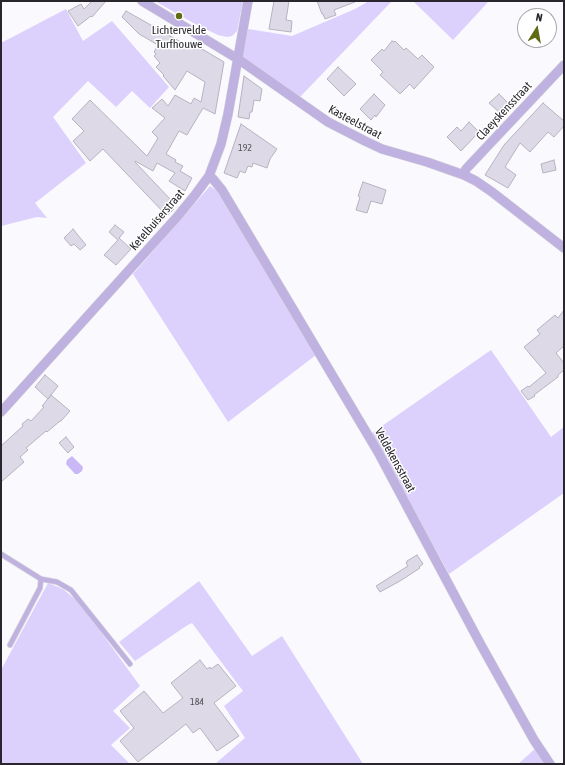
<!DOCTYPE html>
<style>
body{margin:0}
#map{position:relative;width:565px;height:765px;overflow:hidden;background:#faf9fe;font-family:"Asap Condensed",sans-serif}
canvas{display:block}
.frame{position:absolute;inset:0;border:2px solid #29272d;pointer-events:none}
.north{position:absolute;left:517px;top:8px;width:40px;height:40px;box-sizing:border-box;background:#fff;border:1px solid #a9a9ab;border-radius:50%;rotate:11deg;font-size:11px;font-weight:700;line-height:16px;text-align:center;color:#29272d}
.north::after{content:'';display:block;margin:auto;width:14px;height:18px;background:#606c15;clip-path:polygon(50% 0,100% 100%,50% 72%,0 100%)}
</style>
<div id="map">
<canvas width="565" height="765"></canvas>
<div class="frame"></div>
<div class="north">N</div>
</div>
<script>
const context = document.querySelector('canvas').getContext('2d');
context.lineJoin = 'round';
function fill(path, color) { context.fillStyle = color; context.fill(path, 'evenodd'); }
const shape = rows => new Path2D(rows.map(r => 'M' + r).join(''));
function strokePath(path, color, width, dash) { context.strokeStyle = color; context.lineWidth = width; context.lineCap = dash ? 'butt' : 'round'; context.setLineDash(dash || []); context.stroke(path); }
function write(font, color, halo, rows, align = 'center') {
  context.font = font + ' "Asap Condensed",sans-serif'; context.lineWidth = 3; context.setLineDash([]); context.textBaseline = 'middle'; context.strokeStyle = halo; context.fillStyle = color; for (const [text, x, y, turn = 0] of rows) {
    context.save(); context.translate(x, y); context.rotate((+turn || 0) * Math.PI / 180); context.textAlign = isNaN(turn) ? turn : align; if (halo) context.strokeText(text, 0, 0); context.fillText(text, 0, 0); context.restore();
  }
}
const green = shape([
 [155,1,243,1,237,31,232,36,227,37,218,35,195,24],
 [369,1,392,1,300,97,242,57,248,29,292,36,355,9],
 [413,1,489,1,453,40],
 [66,9,83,41,112,21,169,87,150,108,132,91,116,107,88,81,53,117,86,163,35,203,47,218,37,217,1,226,1,43],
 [210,186,217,191,316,355,228,422,133,274],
 [491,350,551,437,564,427,564,493,449,574,372,433],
 [199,581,252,656,282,636,363,764,215,764,245,738,224,706,243,691,192,623,186,626,135,661,119,642],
 [48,583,63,589,76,600,98,628,140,686,113,711,130,728,111,745,130,764,1,764,1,670],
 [536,748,546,764,518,764]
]);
const water = shape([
 [72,456,83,467,82,471,78,474,75,474,66,464,67,460]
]);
const building = shape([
 [92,1,106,1,92,17,91,16,78,26,68,11,81,4,84,9,92,1],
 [274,1,289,1,286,20,292,21,291,32,269,29,274,1],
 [317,1,355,1,355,2,334,10,336,15,325,19,323,14,322,14,317,1],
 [126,11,195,50,197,46,224,62,215,114,203,108,187,135,179,131,166,154,176,160,175,162,183,166,180,171,192,178,185,191,169,181,175,173,157,163,153,171,135,161,135,162,171,200,168,203,174,209,167,216,103,149,90,161,73,141,84,131,72,119,90,100,147,156,158,138,152,132,165,118,152,108,162,99,168,106,175,95,191,104,194,98,201,102,205,82,187,71,175,90,163,76,164,75,156,67,160,63,154,56,156,54,154,52,158,45,139,34,122,17,126,11],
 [392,41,394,42,395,41,404,50,406,48,418,59,422,55,434,67,414,89,410,84,400,94,380,75,383,72,371,60,382,49,384,51,392,41],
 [338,67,356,84,344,96,327,79,338,67],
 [244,76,262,89,260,101,254,100,252,112,250,112,249,119,238,117,244,76],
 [374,94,385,105,376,117,375,115,371,120,360,109,374,94],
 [499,94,508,103,500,113,489,103,499,94],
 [543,103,564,121,564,126,554,137,548,132,530,152,520,143,505,167,516,175,508,188,485,175,504,145,543,103],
 [469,122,479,132,461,151,447,137,457,127,461,131,469,122],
 [241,124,277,149,270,159,267,168,253,163,252,167,248,166,245,173,240,171,237,178,224,173,241,124],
 [554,160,556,170,543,173,541,164,554,160],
 [363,182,386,190,382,204,371,201,367,213,356,210,360,197,358,196,363,182],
 [115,225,124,232,119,238,131,249,116,265,104,255,118,240,109,232,115,225],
 [73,229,86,245,80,250,74,244,71,246,64,238,73,229],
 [564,310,564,346,556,353,564,363,564,370,558,375,558,377,534,395,535,396,528,400,521,391,528,386,529,387,546,373,524,347,540,334,537,330,555,315,558,318,564,310],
 [45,375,58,386,48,399,35,387,45,375],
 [51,395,70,411,61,421,60,421,47,432,46,431,26,448,28,450,20,457,24,462,1,482,1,446,23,426,22,424,28,419,31,421,44,407,42,406,51,395],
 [66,437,74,447,68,453,59,443,66,437],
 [417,555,423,564,419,567,420,568,400,581,380,592,376,586,408,566,406,563,407,562,407,561,417,555],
 [200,660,207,669,210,667,211,669,218,664,236,686,214,703,239,736,217,751,200,728,193,733,186,724,138,762,120,741,134,728,120,711,144,691,163,713,183,698,171,683,200,660]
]);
const service = shape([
 [1,554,41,579,57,582,71,590,130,664],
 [10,645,40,588,41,579]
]);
const minor = shape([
 [142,1,238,59,328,122,365,141,382,149,427,162,464,175,476,181,492,192,564,248],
 [464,175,466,169,564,65],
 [209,176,213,179,222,190,378,452,481,645,534,740,550,764],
 [1,412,177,217,195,195,209,176,221,144,228,114,248,1]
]);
const markers = [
 [179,16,4,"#606c15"]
];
const numberNames = [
 ["192",245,148],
 ["184",197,702]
];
const poiNames = [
 ["Lichtervelde",179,30],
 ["Turfhouwe",179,44]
];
const streetNames = [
 ["Claeyskensstraat",504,111,-47],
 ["Kasteelstraat",355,122,28],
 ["Ketelbuiserstraat",157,220,-49],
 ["Veldekensstraat",395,460,61]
];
fill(green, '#dcd0fd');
fill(water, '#c9b7f6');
fill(building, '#ddd9e7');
strokePath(building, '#b6b2c0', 1);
strokePath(service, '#d4d3d8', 6);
strokePath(minor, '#d4d3d8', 10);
strokePath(service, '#bfb2e1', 4.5);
strokePath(minor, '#bfb2e1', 9);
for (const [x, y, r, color] of markers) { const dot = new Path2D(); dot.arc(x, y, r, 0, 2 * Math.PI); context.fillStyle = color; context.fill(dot); strokePath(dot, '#fff', 1.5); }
write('10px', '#56545c', null, numberNames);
write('12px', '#29272d', '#fff', poiNames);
write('12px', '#29272d', '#fff', streetNames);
</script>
